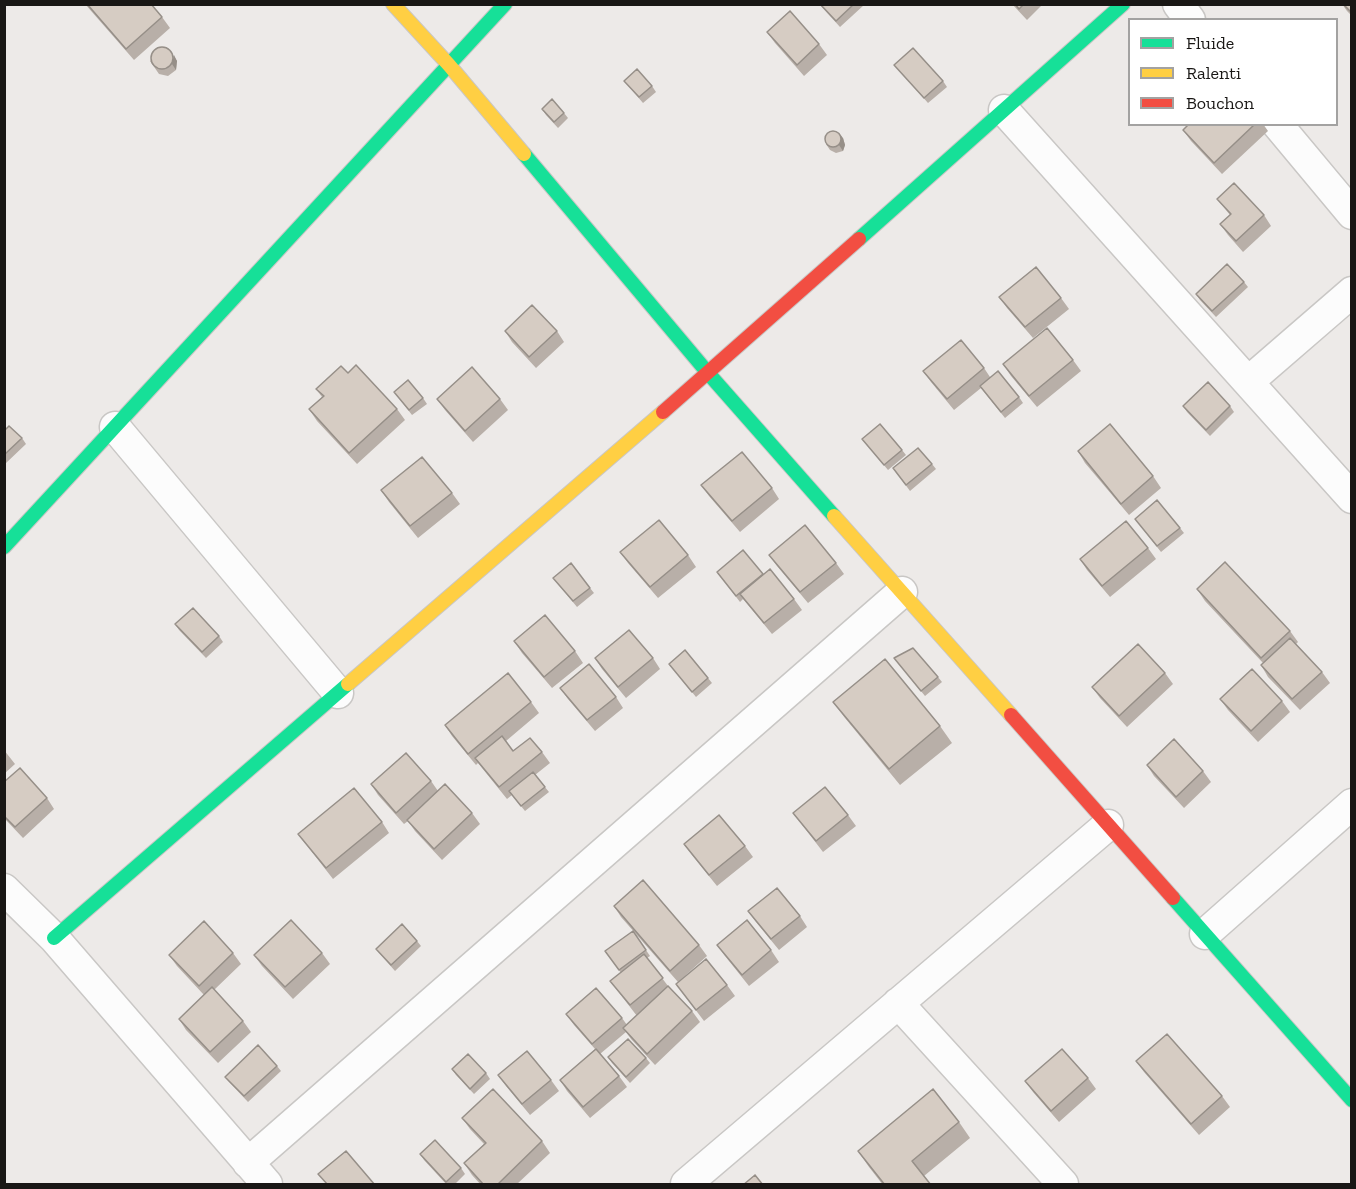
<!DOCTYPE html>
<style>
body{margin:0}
#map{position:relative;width:1356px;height:1189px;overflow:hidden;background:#edeae8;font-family:"Zilla Slab",serif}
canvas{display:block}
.frame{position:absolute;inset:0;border:6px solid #191715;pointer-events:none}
.legend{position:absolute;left:1128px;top:18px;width:210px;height:108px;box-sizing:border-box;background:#fff;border:2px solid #a3a2a1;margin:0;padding:8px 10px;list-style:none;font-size:18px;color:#191715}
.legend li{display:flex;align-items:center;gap:12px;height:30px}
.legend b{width:30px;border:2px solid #a3a2a1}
</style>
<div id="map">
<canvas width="1356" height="1189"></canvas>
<div class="frame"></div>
<ul class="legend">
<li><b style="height:8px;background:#16e098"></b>Fluide</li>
<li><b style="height:8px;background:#ffcf43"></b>Ralenti</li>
<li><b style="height:8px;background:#f24e42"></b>Bouchon</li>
</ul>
</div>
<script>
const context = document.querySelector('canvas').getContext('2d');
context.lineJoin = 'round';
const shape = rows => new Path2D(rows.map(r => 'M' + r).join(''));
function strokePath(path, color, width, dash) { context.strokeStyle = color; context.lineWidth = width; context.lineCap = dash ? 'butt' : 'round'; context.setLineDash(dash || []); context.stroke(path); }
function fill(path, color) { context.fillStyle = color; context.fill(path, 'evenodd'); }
const street = shape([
 [1178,4,1190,20],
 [1004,110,1352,498],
 [1277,124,1352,214],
 [1248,382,1352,292],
 [115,427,338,693],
 [4,889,54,938,267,1184],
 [1205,934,1352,804],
 [898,1003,1063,1184],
 [248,1163,902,592],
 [686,1184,1108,825]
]);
const fast = shape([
 [524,154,708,373,834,516],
 [859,239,1123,4],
 [4,547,505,4],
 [1173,898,1352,1100],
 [54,938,348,684]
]);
const slow = shape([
 [393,4,449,65,524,154],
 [834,516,1011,715],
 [348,684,663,412]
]);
const jam = shape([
 [663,412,859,239],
 [1011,715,1173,898]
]);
const wall = shape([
 [85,4,151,4,162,17,170,28,134,60],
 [819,4,863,4,864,5,840,27],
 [1012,4,1043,4,1027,20],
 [1342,4,1352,4,1352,16,1347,11],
 [767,32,819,44,827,55,804,76,775,43],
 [168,48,177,61,176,70,168,76,159,74,150,61],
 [894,65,943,81,947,87,928,103],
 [624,81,652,86,656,92,643,103],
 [542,109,564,113,568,118,558,128,546,115],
 [1189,124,1263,124,1268,131,1222,174,1191,141,1183,130],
 [843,138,845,145,843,151,836,153,830,150,826,144],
 [1217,199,1264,215,1271,226,1243,252,1228,235,1220,224,1230,215],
 [1244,282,1248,287,1216,317,1200,300,1196,294],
 [999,297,1061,298,1069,309,1033,338,1007,308],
 [505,331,557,331,564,342,536,368,512,342],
 [1073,360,1081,371,1037,407,1011,376,1003,364],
 [984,368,990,377,1019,397,1023,403,1005,418,981,388,954,410,931,382,923,371],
 [348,373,397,409,405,420,357,464,317,421,309,409,322,397,316,389],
 [394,392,423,398,427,404,412,415],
 [437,399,500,399,508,410,473,442,445,410],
 [1183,406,1230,406,1234,412,1210,436,1187,412],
 [4,431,22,438,26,444,5,464,4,463],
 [862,439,902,450,906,455,888,470],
 [1078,451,1153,476,1161,488,1129,515,1085,463],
 [932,464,936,469,910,491,893,468],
 [701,485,772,488,779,499,740,532,709,496],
 [381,490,452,493,460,504,418,538,389,502],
 [1135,519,1180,528,1184,533,1161,552],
 [1148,548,1156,559,1110,597,1087,570,1080,559],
 [620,552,688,555,696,567,658,598,628,563],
 [769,555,836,563,844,574,808,603,777,566],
 [717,572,763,574,794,599,802,610,772,634,743,599,740,602],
 [553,578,590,588,594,593,577,607],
 [1197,589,1290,631,1298,642,1296,644,1322,672,1330,683,1300,710,1268,677,1261,665,1263,663,1205,601],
 [175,624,219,636,223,642,206,658,179,630],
 [514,641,575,651,583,663,552,688,522,653],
 [595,658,653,658,660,669,626,698,602,669],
 [894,658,938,677,942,682,925,696],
 [669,664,708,678,712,683,696,697],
 [1165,673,1173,684,1127,727,1100,698,1092,687],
 [560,688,616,697,623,708,595,731,568,699],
 [1220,699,1282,701,1290,712,1258,742,1228,710],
 [531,702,539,713,506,741,513,751,542,752,550,763,535,775,549,792,525,811,512,795,507,799,478,763,476,765,452,736,445,725],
 [833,702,940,726,952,743,900,785,845,718],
 [4,750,15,764,4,774],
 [1147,765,1203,771,1211,782,1184,808,1154,776],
 [431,781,438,791,472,813,480,824,442,860,415,831,408,821,404,824,378,795,371,784],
 [4,782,47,798,54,809,23,838,4,818],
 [793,813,848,815,856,826,823,852],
 [382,822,389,833,333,879,298,834],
 [684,844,745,846,753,857,717,886,692,855],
 [614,906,699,945,707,956,678,982,621,917],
 [748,911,800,916,807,927,779,950,756,922],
 [633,931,650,956,647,958,668,986,692,1011,700,1022,655,1065,631,1039,626,1032,600,1054,619,1076,627,1087,590,1118,567,1091,560,1080,595,1049,574,1025,566,1014,622,1018,627,1025,637,1016,610,981,621,973,605,951],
 [417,941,421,946,395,971,380,954,376,949],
 [717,945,771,950,779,962,749,986,725,956],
 [233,953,241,964,214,990,243,1021,251,1032,218,1063,186,1030,179,1019,204,995,177,966,169,955],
 [322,953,330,964,293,999,262,966,254,955],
 [676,984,727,985,735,996,704,1021],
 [608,1057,646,1058,650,1063,630,1083,612,1063],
 [1136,1061,1222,1096,1230,1107,1199,1135,1144,1072],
 [277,1066,281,1071,248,1102,229,1082,225,1077],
 [452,1069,486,1073,490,1079,474,1094,456,1075],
 [498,1075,551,1080,559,1091,530,1115,506,1086],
 [1088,1078,1096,1089,1059,1122,1033,1092,1025,1081],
 [462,1118,542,1141,550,1153,516,1185,481,1185,472,1175,464,1163,484,1144,470,1129],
 [959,1122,970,1138,924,1176,931,1185,883,1185,869,1167,858,1151],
 [420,1154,461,1168,465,1174,454,1185,447,1185,424,1160]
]);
const shadedWall = shape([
 [174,55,177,61,176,70,172,64],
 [839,133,843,138,845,145,843,151,839,145]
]);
const building = shape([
 [87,4,151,4,162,17,126,49,87,4],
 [820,4,854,4,836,21,820,4],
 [1015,4,1024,4,1019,9,1015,4],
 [1343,4,1352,4,1352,13,1343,4],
 [790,11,819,44,797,65,767,32,790,11],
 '151 58a11 11 0 1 1 22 0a11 11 0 1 1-22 0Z',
 [913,48,943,81,924,98,894,65,913,48],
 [637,69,652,86,639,97,624,81,637,69],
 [552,99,564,113,554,122,542,109,552,99],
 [1189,124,1255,124,1214,163,1183,130,1189,124],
 '825 139a8 8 0 1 1 16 0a8 8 0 1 1-16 0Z',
 [1234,183,1264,215,1236,241,1220,224,1231,214,1217,199,1234,183],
 [1227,264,1244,282,1212,311,1196,294,1227,264],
 [1036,267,1061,298,1025,327,999,297,1036,267],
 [532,305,557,331,529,357,505,331,532,305],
 [1047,328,1073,360,1029,396,1003,364,1047,328],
 [961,340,984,368,947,399,923,371,961,340],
 [356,365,397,409,349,453,309,409,324,396,316,389,341,366,348,373,356,365],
 [472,367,500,399,465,431,437,399,472,367],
 [998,371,1019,397,1001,412,980,386,998,371],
 [408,380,423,398,409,410,394,392,408,380],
 [1208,382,1230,406,1206,430,1183,406,1208,382],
 [880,424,902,450,884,465,862,439,880,424],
 [1110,424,1153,476,1121,504,1078,451,1110,424],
 [9,426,22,438,4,455,4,431,9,426],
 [918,448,932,464,906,485,893,468,918,448],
 [742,452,772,488,732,521,701,485,742,452],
 [422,457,452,493,410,526,381,490,422,457],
 [1157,500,1180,528,1157,546,1135,519,1157,500],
 [659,520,688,555,650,587,620,552,659,520],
 [1126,521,1148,548,1102,586,1080,559,1126,521],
 [805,525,836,563,800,592,769,555,805,525],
 [743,550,763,574,736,596,717,572,743,550],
 [1225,562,1290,631,1261,658,1197,589,1225,562],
 [571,563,590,588,573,601,553,578,571,563],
 [770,569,794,599,764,623,740,594,770,569],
 [193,608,219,636,202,652,175,624,193,608],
 [545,615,575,651,544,677,514,641,545,615],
 [629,630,653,658,618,687,595,658,629,630],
 [1290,638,1322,672,1292,699,1261,665,1290,638],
 [1138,644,1165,673,1119,716,1092,687,1138,644],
 [913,648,938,677,921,691,894,658,913,648],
 [685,650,708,678,692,692,669,664,685,650],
 [885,659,940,726,889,769,833,702,885,659],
 [589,664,616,697,587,720,560,688,589,664],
 [1252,669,1282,701,1251,731,1220,699,1252,669],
 [508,673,531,702,468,754,445,725,508,673],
 [502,736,513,751,530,738,542,752,499,787,475,758,502,736],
 [1174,739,1203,771,1176,797,1147,765,1174,739],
 [406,753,431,781,396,813,371,784,406,753],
 [20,768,47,798,15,827,4,816,4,782,20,768],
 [533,772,545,787,521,806,509,791,533,772],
 [445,784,472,813,434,849,407,820,445,784],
 [825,787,848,815,816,841,793,813,825,787],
 [354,788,382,822,326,868,298,834,354,788],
 [719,815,745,846,709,875,684,844,719,815],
 [643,880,699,945,670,971,614,906,643,880],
 [777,888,800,916,771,939,748,911,777,888],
 [291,920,322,953,285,987,254,955,291,920],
 [747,920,771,950,742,975,717,945,747,920],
 [204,921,233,953,199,986,169,955,204,921],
 [402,924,417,941,391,965,376,949,402,924],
 [633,931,646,950,619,970,605,951,633,931],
 [644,954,663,978,630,1005,610,981,644,954],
 [706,959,727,985,696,1010,676,984,706,959],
 [668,986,692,1011,647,1054,623,1028,668,986],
 [212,987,243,1021,210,1052,179,1019,212,987],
 [596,988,622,1018,592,1044,566,1014,596,988],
 [1167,1034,1222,1096,1191,1124,1136,1061,1167,1034],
 [628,1039,646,1058,626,1077,608,1057,628,1039],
 [258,1045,277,1066,244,1096,225,1077,258,1045],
 [596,1049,619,1076,583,1107,560,1080,596,1049],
 [1062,1049,1088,1078,1051,1111,1025,1081,1062,1049],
 [527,1051,551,1080,522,1104,498,1075,527,1051],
 [468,1054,486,1073,470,1089,452,1069,468,1054],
 [493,1089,542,1141,497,1185,484,1185,464,1163,486,1143,462,1118,493,1089],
 [933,1089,959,1122,912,1161,931,1185,885,1185,858,1151,933,1089],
 [435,1140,461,1168,446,1182,420,1154,435,1140],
 [346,1151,375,1185,328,1185,318,1174,346,1151],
 [755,1175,763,1185,743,1185,755,1175]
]);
strokePath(street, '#c9c7c5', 33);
strokePath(fast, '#c9c7c5', 16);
strokePath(slow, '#c9c7c5', 16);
strokePath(jam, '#c9c7c5', 16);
strokePath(street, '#fcfcfc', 30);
strokePath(fast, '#16e098', 14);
strokePath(slow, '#ffcf43', 14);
strokePath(jam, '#f24e42', 14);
fill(wall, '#b8afa8');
fill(shadedWall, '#968f88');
fill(building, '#d6ccc3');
strokePath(building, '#968f88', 1.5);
</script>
